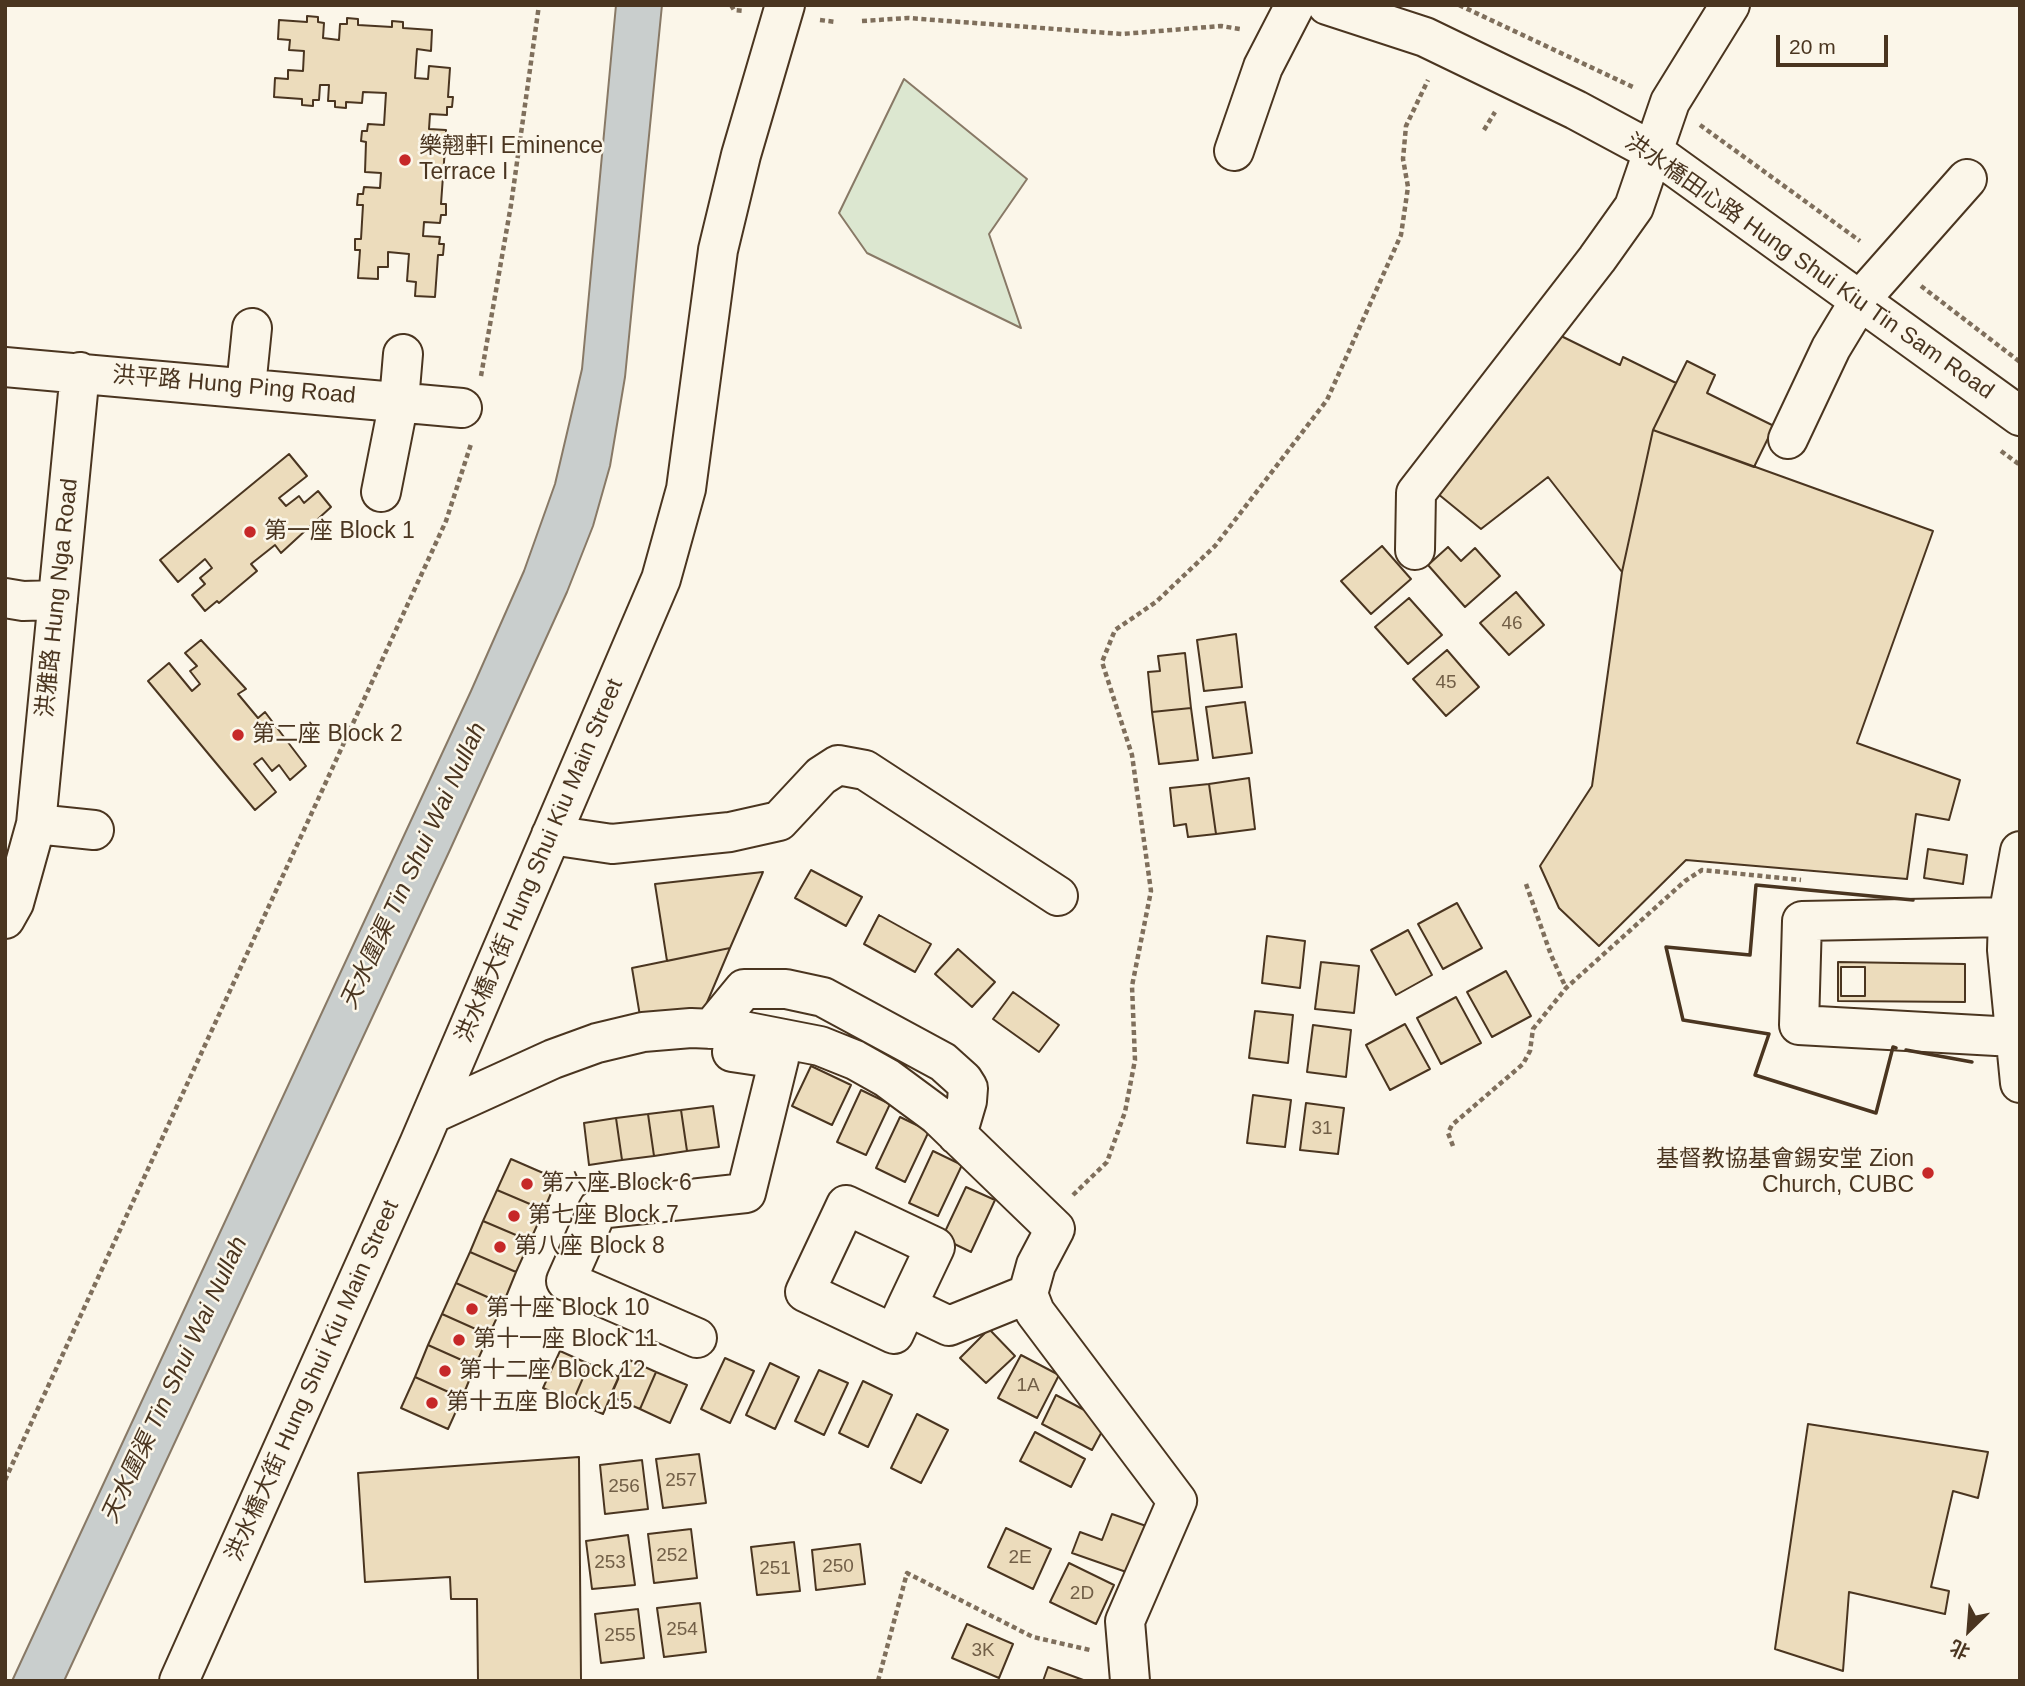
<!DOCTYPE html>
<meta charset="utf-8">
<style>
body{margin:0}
#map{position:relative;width:2025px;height:1686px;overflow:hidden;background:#fbf6e9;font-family:Helvetica,"Noto Sans SC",sans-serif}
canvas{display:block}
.frame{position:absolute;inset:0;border:7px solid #4a3520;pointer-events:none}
.north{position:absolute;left:1934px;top:1595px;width:70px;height:70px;-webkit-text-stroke:5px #fbf6e9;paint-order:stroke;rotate:205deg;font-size:19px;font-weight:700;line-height:28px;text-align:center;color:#4a3520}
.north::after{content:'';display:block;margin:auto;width:24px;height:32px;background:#4a3520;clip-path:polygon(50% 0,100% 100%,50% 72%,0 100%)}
.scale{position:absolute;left:1776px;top:35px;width:112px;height:32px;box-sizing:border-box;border:4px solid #4a3520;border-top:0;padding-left:9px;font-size:21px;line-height:24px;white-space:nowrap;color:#4a3520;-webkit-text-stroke:5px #fbf6e9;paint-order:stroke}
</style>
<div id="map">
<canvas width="2025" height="1686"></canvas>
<div class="frame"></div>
<div class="north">北</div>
<div class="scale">20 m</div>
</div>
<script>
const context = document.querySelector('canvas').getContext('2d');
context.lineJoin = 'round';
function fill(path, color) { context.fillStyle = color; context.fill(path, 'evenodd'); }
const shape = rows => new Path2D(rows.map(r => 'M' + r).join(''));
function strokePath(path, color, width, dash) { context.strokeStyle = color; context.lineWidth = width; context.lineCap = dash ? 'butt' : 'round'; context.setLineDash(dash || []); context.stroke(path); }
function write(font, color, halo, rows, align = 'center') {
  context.font = font + ' Helvetica,"Noto Sans SC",sans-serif'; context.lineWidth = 5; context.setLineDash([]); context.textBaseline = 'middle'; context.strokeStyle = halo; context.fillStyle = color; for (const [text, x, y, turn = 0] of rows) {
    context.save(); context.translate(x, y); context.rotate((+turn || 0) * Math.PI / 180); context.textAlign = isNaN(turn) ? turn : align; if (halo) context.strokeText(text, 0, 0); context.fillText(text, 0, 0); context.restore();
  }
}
const green = shape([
 [904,79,1027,179,989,234,1021,328,867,253,839,213,904,79]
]);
const water = shape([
 [616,5,662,5,625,377,610,466,593,526,567,592,449,852,64,1681,12,1681,471,691,524,571,555,484,582,369,616,5]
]);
const building = shape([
 [307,16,318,17,318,22,324,23,323,38,339,40,340,24,347,24,347,18,358,19,358,25,392,27,392,21,403,22,403,28,432,30,431,51,417,49,415,78,428,79,429,66,450,68,448,97,453,97,452,107,447,107,447,115,430,114,429,129,446,130,446,137,450,138,450,148,445,148,441,204,446,204,446,215,441,215,440,223,424,222,423,236,440,237,439,244,444,244,443,255,438,255,435,297,415,296,416,282,407,281,409,254,388,252,388,267,378,267,378,279,358,278,360,250,355,250,355,239,361,239,363,205,357,205,358,194,363,194,364,187,380,188,381,173,365,172,366,142,361,141,362,131,367,131,368,124,384,125,386,93,363,92,362,103,346,102,346,108,335,107,335,101,328,101,329,85,320,85,319,100,313,100,313,106,302,105,302,99,274,97,275,78,288,79,288,70,303,71,304,51,289,50,290,40,278,39,279,20,307,22,307,16],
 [1555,333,1620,365,1623,357,1676,383,1653,430,1622,572,1548,477,1481,529,1432,489,1555,333],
 [1687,361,1715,375,1707,393,1774,426,1754,467,1653,430,1687,361],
 [1653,430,1933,531,1857,743,1960,780,1949,820,1916,814,1907,879,1686,860,1599,946,1559,908,1540,866,1592,786,1622,572,1653,430],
 [289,454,307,476,279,498,286,506,299,496,304,503,318,491,331,507,281,553,275,545,251,564,257,571,219,603,217,601,205,611,192,595,205,584,200,578,212,568,205,559,178,582,160,560,289,454],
 [1382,546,1411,579,1371,614,1341,581,1382,546],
 [1448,547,1461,561,1475,548,1500,576,1465,607,1428,565,1448,547],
 [1516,592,1544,625,1509,655,1480,623,1516,592],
 [1409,598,1442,635,1408,664,1375,627,1409,598],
 [1236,634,1242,687,1204,691,1197,640,1236,634],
 [201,640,246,689,238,694,258,718,265,712,306,766,290,780,279,765,272,771,262,758,254,764,276,792,255,810,148,681,169,663,192,691,200,684,190,671,197,666,185,653,201,640],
 [1447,650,1479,687,1446,716,1413,679,1447,650],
 [1185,653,1191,708,1152,712,1148,672,1160,671,1158,656,1185,653],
 [1245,702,1252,753,1213,758,1206,707,1245,702],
 [1191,708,1198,760,1159,764,1152,712,1191,708],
 [1249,778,1255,829,1216,834,1209,784,1249,778],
 [1209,784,1216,834,1188,837,1186,824,1174,826,1170,788,1209,784],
 [1928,849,1967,855,1963,884,1924,878,1928,849],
 [811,870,862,897,846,926,795,898,811,870],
 [763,872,730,948,667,961,655,884,763,872],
 [1457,903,1482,948,1443,969,1418,924,1457,903],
 [879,915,931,944,915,972,864,944,879,915],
 [1408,930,1432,975,1396,995,1371,950,1408,930],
 [1267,936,1305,941,1300,988,1262,983,1267,936],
 [730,948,703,1012,640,1016,632,968,730,948],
 [958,949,995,982,972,1007,935,974,958,949],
 [1321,962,1359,966,1354,1013,1315,1009,1321,962],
 [1838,962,1965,964,1965,1002,1838,1001,1838,962],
 [1841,967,1865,967,1865,996,1841,996,1841,967],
 [1506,971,1531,1016,1492,1037,1467,992,1506,971],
 [1013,992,1059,1025,1039,1052,993,1019,1013,992],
 [1456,997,1481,1043,1441,1064,1417,1018,1456,997],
 [1255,1011,1293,1015,1288,1063,1249,1058,1255,1011],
 [1405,1024,1430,1069,1390,1090,1366,1045,1405,1024],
 [1313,1025,1351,1030,1346,1077,1307,1072,1313,1025],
 [811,1066,851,1085,832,1125,792,1106,811,1066],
 [861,1090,890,1104,866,1155,837,1142,861,1090],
 [1253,1095,1291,1100,1285,1147,1247,1143,1253,1095],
 [1306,1103,1344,1108,1338,1154,1300,1150,1306,1103],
 [713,1106,719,1147,687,1151,681,1110,713,1106],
 [681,1110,687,1151,654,1156,648,1114,681,1110],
 [648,1114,654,1156,622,1160,616,1118,648,1114],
 [900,1117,929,1131,905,1182,876,1168,900,1117],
 [616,1118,622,1160,589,1165,584,1123,616,1118],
 [933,1151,962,1165,938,1216,909,1203,933,1151],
 [511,1159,557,1179,544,1210,497,1190,511,1159],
 [966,1187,995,1200,971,1252,942,1238,966,1187],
 [497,1190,544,1210,530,1241,483,1221,497,1190],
 [483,1221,530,1241,516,1272,470,1252,483,1221],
 [470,1252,516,1272,503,1304,456,1283,470,1252],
 [456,1283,503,1304,489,1335,442,1314,456,1283],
 [442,1314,489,1335,475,1366,428,1345,442,1314],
 [989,1329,1015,1356,986,1383,960,1358,989,1329],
 [428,1345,475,1366,462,1398,415,1377,428,1345],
 [560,1351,589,1364,573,1401,543,1388,560,1351],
 [1021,1355,1059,1375,1037,1418,998,1398,1021,1355],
 [725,1358,754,1371,730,1423,701,1409,725,1358],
 [627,1359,656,1372,640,1409,610,1396,627,1359],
 [770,1363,799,1377,775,1429,746,1415,770,1363],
 [589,1364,619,1377,603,1414,573,1401,589,1364],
 [819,1370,848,1383,824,1435,795,1421,819,1370],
 [656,1372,687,1385,670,1423,640,1409,656,1372],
 [415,1377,462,1398,448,1429,401,1408,415,1377],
 [863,1381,892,1395,868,1447,839,1433,863,1381],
 [1056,1395,1107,1422,1092,1450,1042,1424,1056,1395],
 [917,1414,948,1430,921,1483,891,1468,917,1414],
 [1808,1424,1988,1452,1978,1498,1953,1491,1931,1587,1949,1591,1945,1614,1849,1592,1843,1671,1775,1649,1808,1424],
 [1035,1432,1085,1459,1071,1487,1020,1461,1035,1432],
 [699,1454,706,1503,663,1508,656,1459,699,1454],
 [579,1457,581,1681,478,1681,477,1599,451,1599,450,1577,365,1582,358,1473,579,1457],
 [642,1460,648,1509,605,1514,600,1465,642,1460],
 [1112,1514,1149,1527,1132,1574,1072,1553,1080,1532,1102,1540,1112,1514],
 [1006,1528,1051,1549,1033,1589,988,1567,1006,1528],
 [691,1529,697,1578,654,1583,648,1534,691,1529],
 [628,1535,635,1585,592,1589,586,1541,628,1535],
 [794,1542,800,1591,757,1595,751,1547,794,1542],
 [860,1544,865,1584,816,1590,812,1550,860,1544],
 [1069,1563,1114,1585,1096,1624,1050,1602,1069,1563],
 [700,1603,706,1652,664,1657,657,1608,700,1603],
 [638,1609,644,1658,601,1663,595,1614,638,1609],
 [967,1624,1013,1644,999,1678,952,1658,967,1624],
 [1048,1667,1086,1681,1043,1681,1048,1667]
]);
const path = shape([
 [731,5,734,10,745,11],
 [1459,5,1635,88],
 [820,20,836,22],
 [862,21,908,18,1122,34,1221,26,1240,29],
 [1700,125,1860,241],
 [1484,130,1495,112],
 [1921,286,2020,362],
 [481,376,511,205,539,5],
 [2001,451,2020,465],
 [1526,884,1551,955,1566,988],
 [1453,1146,1448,1133,1452,1125,1523,1064,1530,1051,1533,1029,1566,988,1685,881,1702,870,1801,880],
 [1073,1195,1107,1162,1125,1112,1135,1060,1132,986,1151,891,1132,755,1102,662,1115,630,1156,602,1215,546,1327,400,1401,235,1408,187,1403,159,1406,126,1428,80],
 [5,1480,446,521,471,444],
 [878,1681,907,1573,1033,1637,1090,1650]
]);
const minor = shape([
 [1327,5,1425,37,1576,110,1654,152,2020,416],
 [1234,151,1263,67,1295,5],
 [5,367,462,408],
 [246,387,252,328],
 [1788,439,1831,348,1860,300,1967,179],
 [381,492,399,401,403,354],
 [1415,550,1416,493,1597,259,1634,207,1670,102,1730,5],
 [5,598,23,601,58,600],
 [36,824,94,830],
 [551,835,612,844,730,832,779,821,821,776,838,765,865,770,1058,896],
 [2020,851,2008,917,2007,950,2020,1083],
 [2008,917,1802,921,1799,1025,2014,1037],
 [5,919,14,903,36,824,80,372],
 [711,1029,744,989,786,989,823,997,943,1062,963,1080,968,1088,967,1101,957,1135],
 [432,1114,553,1059,597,1043,643,1032,691,1028,738,1030,820,1046,855,1060,887,1078,937,1115,1055,1229,1036,1265,1028,1294,1035,1312,1177,1501,1125,1621,1130,1681],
 [907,1306,894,1334,805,1292,846,1205,935,1247,907,1306,949,1326,1028,1294],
 [697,1338,566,1281,598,1209,746,1193,779,1059,732,1052],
 [179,1681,419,1144,661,579,686,489,718,250,741,155,785,5]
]);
const wall = shape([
 [1896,1048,1893,1047,1876,1113,1755,1075,1769,1034,1683,1020,1666,947,1750,955,1756,885,1913,900],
 [1906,1050,1972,1062]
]);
const markers = [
 [405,160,7,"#c62828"],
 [250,532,7,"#c62828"],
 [238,735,7,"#c62828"],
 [1928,1173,7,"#c62828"],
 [527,1184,7,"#c62828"],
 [514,1216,7,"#c62828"],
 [500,1247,7,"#c62828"],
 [472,1309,7,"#c62828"],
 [459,1340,7,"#c62828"],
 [445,1371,7,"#c62828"],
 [432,1403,7,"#c62828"]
];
const numberNames = [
 ["46",1512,624],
 ["45",1446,683],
 ["31",1322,1129],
 ["1A",1028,1386],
 ["257",681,1481],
 ["256",624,1487],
 ["252",672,1556],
 ["2E",1020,1558],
 ["253",610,1563],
 ["250",838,1567],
 ["251",775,1569],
 ["2D",1082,1594],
 ["254",682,1630],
 ["255",620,1636],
 ["3K",983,1651]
];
const poiNames = [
 ["樂翹軒I Eminence",419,147],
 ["Terrace I",419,173],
 ["第一座 Block 1",264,532],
 ["第二座 Block 2",252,735],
 ["基督教協基會錫安堂 Zion",1914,1160,"right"],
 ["Church, CUBC",1914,1186,"right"],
 ["第六座 Block 6",541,1184],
 ["第七座 Block 7",528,1216],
 ["第八座 Block 8",514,1247],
 ["第十座 Block 10",486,1309],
 ["第十一座 Block 11",473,1340],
 ["第十二座 Block 12",459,1371],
 ["第十五座 Block 15",446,1403]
];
const streetNames = [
 ["洪水橋田心路 Hung Shui Kiu Tin Sam Road",1809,267,35],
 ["洪平路 Hung Ping Road",234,386,5],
 ["洪雅路 Hung Nga Road",58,598,-84],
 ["洪水橋大街 Hung Shui Kiu Main Street",540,861,-67],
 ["洪水橋大街 Hung Shui Kiu Main Street",313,1381,-66]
];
const waterNames = [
 ["天水圍渠 Tin Shui Wai Nullah",414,866,-65],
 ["天水圍渠 Tin Shui Wai Nullah",175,1380,-65]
];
fill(green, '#dce7d0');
strokePath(green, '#887966', 2);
fill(water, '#c9cecd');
strokePath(water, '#887966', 2);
fill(building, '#ecdcbc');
strokePath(building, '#4a3520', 2);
strokePath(minor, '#4a3520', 42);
strokePath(path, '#7f6f5c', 4.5, [5, 3.5]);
strokePath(minor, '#fbf6e9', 38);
strokePath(wall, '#4a3520', 3.5);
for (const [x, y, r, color] of markers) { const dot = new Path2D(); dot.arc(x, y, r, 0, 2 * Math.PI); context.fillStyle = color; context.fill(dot); strokePath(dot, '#fbf6e9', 2.5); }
write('19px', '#725f47', null, numberNames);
write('23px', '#4a3520', '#fbf6e9', poiNames, 'left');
write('23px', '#4a3520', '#fbf6e9', streetNames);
write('italic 24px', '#4a3520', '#fbf6e9', waterNames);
</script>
